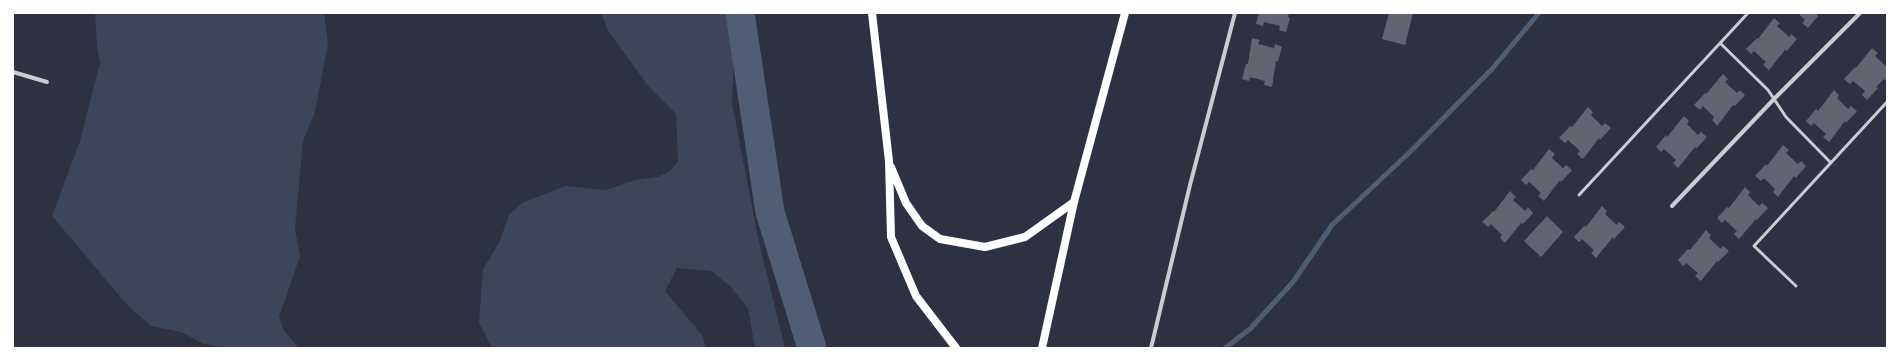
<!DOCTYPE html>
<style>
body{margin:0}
#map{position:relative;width:1900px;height:361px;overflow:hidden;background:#2d3142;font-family:"Exo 2",sans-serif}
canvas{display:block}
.frame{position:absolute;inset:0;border:14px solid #fff;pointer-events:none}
</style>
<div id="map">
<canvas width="1900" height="361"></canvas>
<div class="frame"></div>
</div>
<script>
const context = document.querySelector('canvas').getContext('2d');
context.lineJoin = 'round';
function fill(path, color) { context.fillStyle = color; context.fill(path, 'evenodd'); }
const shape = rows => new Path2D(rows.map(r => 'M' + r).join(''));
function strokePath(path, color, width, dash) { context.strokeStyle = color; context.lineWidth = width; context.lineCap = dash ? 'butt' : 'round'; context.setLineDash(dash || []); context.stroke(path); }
const green = shape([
 [95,13,324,13,328,44,315,112,303,141,295,229,300,256,279,317,284,331,299,348,225,348,204,344,181,332,151,326,129,307,52,216,80,141,100,63,97,46],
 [601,13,736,13,732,103,758,238,785,348,755,348,748,308,730,286,711,271,677,268,665,291,702,335,706,348,492,348,479,323,483,269,499,243,509,215,522,203,565,186,606,190,635,180,658,177,670,171,678,161,676,114,649,87,609,32]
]);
const stream = shape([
 [1225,348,1250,329,1293,282,1332,225,1411,151,1492,69,1539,13]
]);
const river = shape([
 [740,13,770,212,812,348]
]);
const building = shape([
 [1259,13,1289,13,1288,17,1290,18,1286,32,1279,30,1280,26,1264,22,1263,26,1256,24],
 [1389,13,1413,13,1405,45,1382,39],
 [1798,13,1819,13,1817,15,1818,16,1808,28,1802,23,1805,20],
 [1774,18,1780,23,1777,26,1789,37,1791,34,1797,39,1787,51,1785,50,1769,70,1763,65,1766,62,1754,51,1751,54,1746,49,1757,38,1758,39],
 [1252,38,1260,40,1258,44,1274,48,1275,44,1282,47,1278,61,1276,61,1272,87,1264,85,1265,81,1250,77,1249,81,1242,79,1246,64,1248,64],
 [1872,48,1878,53,1875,56,1887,67,1887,78,1885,81,1884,79,1876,87,1878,88,1867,100,1862,95,1865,91,1853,81,1850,84,1844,79,1855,67,1856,68],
 [1723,74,1728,79,1725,82,1737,93,1740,90,1745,95,1735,106,1733,105,1717,126,1712,120,1714,117,1703,106,1700,110,1694,105,1705,93,1706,94],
 [1834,90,1839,95,1837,98,1848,109,1851,106,1857,111,1846,123,1845,121,1829,142,1823,137,1826,134,1814,123,1811,126,1806,121,1816,109,1818,111],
 [1588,107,1593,112,1591,115,1602,126,1605,123,1611,128,1600,140,1599,138,1583,159,1577,154,1580,151,1568,140,1565,143,1559,138,1570,126,1572,127],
 [1684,116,1689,121,1687,124,1698,135,1701,132,1707,137,1696,149,1695,147,1678,168,1673,163,1676,160,1664,149,1661,152,1656,147,1666,135,1667,137],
 [1783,145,1789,150,1786,153,1798,164,1801,161,1806,166,1796,178,1794,176,1778,197,1773,192,1775,189,1764,178,1761,181,1755,176,1766,164,1767,166],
 [1549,149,1555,154,1552,158,1563,168,1566,165,1572,170,1561,182,1560,180,1544,201,1538,196,1541,193,1529,182,1526,185,1521,180,1531,169,1533,170],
 [1745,187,1750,192,1748,195,1759,206,1762,203,1768,208,1757,220,1756,219,1739,239,1734,234,1737,231,1725,220,1722,223,1717,218,1727,207,1729,208],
 [1510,191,1516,197,1513,200,1525,211,1528,207,1533,213,1523,224,1521,223,1505,243,1500,238,1502,235,1491,224,1488,227,1482,222,1493,211,1494,212],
 [1602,206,1607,211,1605,214,1617,225,1619,222,1625,227,1614,239,1613,237,1596,258,1591,253,1594,250,1582,239,1579,242,1574,237,1584,226,1586,227],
 [1547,216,1563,232,1541,257,1524,241],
 [1706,230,1711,235,1709,238,1721,249,1723,246,1729,251,1718,262,1717,261,1701,281,1695,276,1698,273,1686,263,1683,266,1678,260,1688,249,1690,250]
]);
const service = shape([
 [1720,43,1768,90,1786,117,1831,163],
 [1579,195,1748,13],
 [1796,286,1754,246,1887,102]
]);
const minor = shape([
 [13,72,47,82],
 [1672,206,1775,98,1860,13],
 [1151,348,1190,185,1235,13]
]);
const secondary = shape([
 [872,13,889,161,891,237,916,296,956,348],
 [891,167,906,203,922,226,940,239,985,247,1025,237,1074,202],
 [1042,348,1074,202,1125,13]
]);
fill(green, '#3c4559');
strokePath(stream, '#4f5d75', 5);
strokePath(river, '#4f5d75', 29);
fill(building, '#626471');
strokePath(service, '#caccd0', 3);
strokePath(minor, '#caccd0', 4);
strokePath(secondary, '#fff', 8);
</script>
